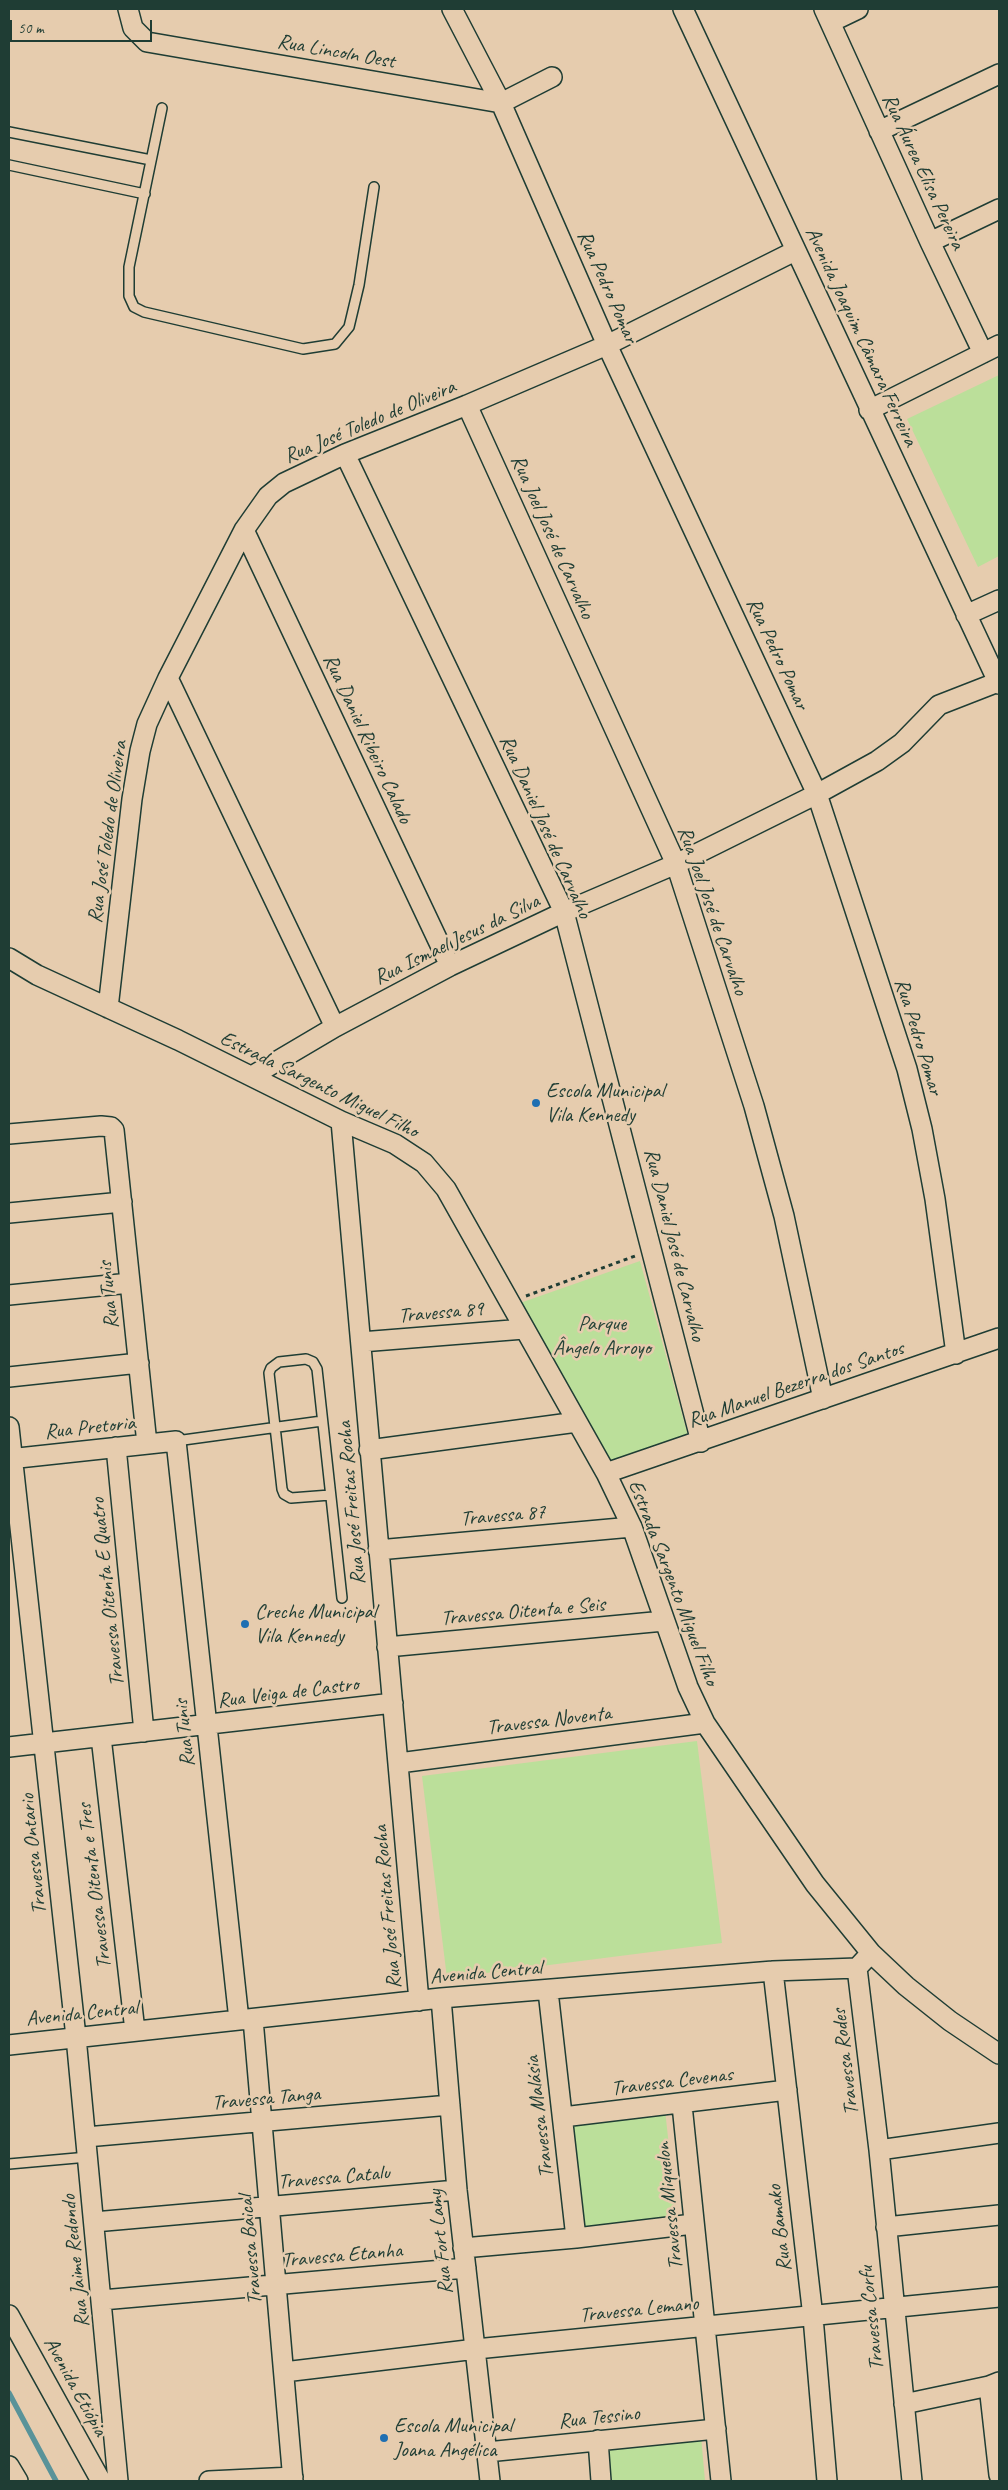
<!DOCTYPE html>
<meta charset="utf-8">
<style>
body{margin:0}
#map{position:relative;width:1008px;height:2490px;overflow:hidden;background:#e6ccae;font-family:Caveat,sans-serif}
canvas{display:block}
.frame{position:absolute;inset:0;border:10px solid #1f3d34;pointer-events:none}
.scale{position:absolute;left:10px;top:20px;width:142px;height:22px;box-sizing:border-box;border:2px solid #1f3d34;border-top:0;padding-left:6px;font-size:15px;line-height:18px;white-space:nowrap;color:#1f3d34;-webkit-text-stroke:4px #e6ccae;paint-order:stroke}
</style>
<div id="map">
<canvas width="1008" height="2490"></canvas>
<div class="frame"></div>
<div class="scale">50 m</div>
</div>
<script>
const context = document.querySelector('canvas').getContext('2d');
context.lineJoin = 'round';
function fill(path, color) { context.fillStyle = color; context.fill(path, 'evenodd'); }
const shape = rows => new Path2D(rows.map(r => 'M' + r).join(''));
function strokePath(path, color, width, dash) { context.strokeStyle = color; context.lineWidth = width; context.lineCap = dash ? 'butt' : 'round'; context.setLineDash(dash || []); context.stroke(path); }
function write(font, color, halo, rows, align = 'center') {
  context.font = font + ' Caveat,sans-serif'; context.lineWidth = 5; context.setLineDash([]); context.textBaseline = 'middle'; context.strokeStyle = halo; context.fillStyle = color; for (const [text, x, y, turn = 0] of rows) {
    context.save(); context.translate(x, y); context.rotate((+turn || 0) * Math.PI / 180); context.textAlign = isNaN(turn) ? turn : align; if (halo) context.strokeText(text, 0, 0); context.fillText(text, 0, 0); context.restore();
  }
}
const green = shape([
 [999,375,999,556,978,567,907,419],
 [640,1261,689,1440,608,1464,520,1303],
 [697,1741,722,1943,447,1978,422,1776],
 [665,2110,677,2219,581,2230,567,2123],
 [701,2436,705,2481,607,2481,605,2451]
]);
const stream = shape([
 [9,2393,56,2481]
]);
const path = shape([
 [526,1296,635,1256]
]);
const lane = shape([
 [162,108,129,267,129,296,134,307,144,312,303,349,335,344,349,327,359,285,374,187],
 [9,132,151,160],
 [9,165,145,194],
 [176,1441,322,1421],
 [330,1495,291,1498,284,1494,282,1489,269,1373,271,1368,279,1362,306,1359,313,1362,317,1369,342,1598],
 [9,2164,88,2157]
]);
const street = shape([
 [128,9,133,28,147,42,501,103,552,77],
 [452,9,501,103,607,345,817,794,907,1069,922,1129,935,1199,956,1354],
 [683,9,999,684],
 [824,9,930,242,983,353],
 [831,22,858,9],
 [879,131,999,74],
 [930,242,999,209],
 [467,405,676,864,754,1106,784,1216,823,1399],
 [869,410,999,345],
 [345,454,564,912,701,1442],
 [244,530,450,966],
 [966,615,999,600],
 [168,678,335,1027],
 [9,958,37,975,178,1040,341,1121,395,1144,424,1163,446,1189,606,1473,632,1527,688,1687,705,1723,815,1884,871,1953,906,1986,950,2021,999,2054],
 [108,1008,132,799,140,751,147,724,168,678,244,530,268,496,284,483,345,454,467,405,607,345,795,251],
 [252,1076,335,1027,450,966,564,912,676,864,817,794,877,761,902,743,939,705,998,682],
 [341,1121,419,2001],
 [9,1134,101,1126,111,1127,114,1130,147,1444],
 [9,1213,122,1202],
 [9,1295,130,1283],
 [361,1342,524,1329],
 [9,1377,139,1363],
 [9,1427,76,2037,118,2481],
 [116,1447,144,1732],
 [369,1450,577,1422],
 [9,1459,176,1441,239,2020],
 [606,1473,999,1338],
 [378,1550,632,1527],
 [387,1647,664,1621],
 [101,1737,135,2031],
 [9,1747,393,1703],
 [399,1763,705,1723],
 [857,1968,879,2150,912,2481],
 [773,1971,813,2317,827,2481],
 [548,1991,576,2238],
 [441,1998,457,2190,490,2481],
 [253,2019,293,2481],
 [9,2045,441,1998,773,1971,857,1968,871,1953],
 [682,2105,721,2481],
 [563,2117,787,2090],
 [86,2137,450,2105],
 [879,2150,999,2133],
 [94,2222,457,2190],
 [886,2227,999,2215],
 [463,2248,576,2238,693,2224],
 [102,2300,466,2268],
 [9,2315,101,2481],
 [284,2372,476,2349,999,2297],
 [999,2382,989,2386,999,2475],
 [904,2404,989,2386],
 [598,2440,601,2481],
 [487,2452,716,2429],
 [9,2466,18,2481],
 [209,2481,293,2477]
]);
const markers = [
 [536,1103,5,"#1f6fb2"],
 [245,1624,5,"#1f6fb2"],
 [384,2438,5,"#1f6fb2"]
];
const streetNames = [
 ["Rua Lincoln Oest",336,52,10],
 ["Rua Áurea Elisa Pereira",923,172,65],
 ["Rua Pedro Pomar",607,287,66],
 ["Avenida Joaquim Câmara Ferreira",861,337,65],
 ["Rua José Toledo de Oliveira",370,422,-23],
 ["Rua Joel José de Carvalho",552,537,66],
 ["Rua Pedro Pomar",777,654,65],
 ["Rua Daniel Ribeiro Calado",367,739,65],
 ["Rua Daniel José de Carvalho",545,827,66],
 ["Rua José Toledo de Oliveira",108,832,-82],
 ["Rua Joel José de Carvalho",712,911,71],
 ["Rua Ismael Jesus da Silva",457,940,-26],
 ["Rua Pedro Pomar",918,1037,73],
 ["Estrada Sargento Miguel Filho",319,1085,26],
 ["Rua Daniel José de Carvalho",674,1245,76],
 ["Rua Tunis",109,1295,-96],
 ["Travessa 89",441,1313,-5],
 ["Rua Manuel Bezerra dos Santos",796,1385,-19],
 ["Rua Pretoria",90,1428,-6],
 ["Rua José Freitas Rocha",352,1503,-95],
 ["Travessa 87",503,1516,-5],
 ["Estrada Sargento Miguel Filho",673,1583,69],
 ["Travessa Oitenta E Quatro",108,1592,-96],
 ["Travessa Oitenta e Seis",523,1612,-5],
 ["Rua Veiga de Castro",288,1693,-7],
 ["Travessa Noventa",549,1721,-7],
 ["Rua Tunis",185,1733,-96],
 ["Travessa Ontario",34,1854,-96],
 ["Travessa Oitenta e Tres",95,1886,-97],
 ["Rua José Freitas Rocha",388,1907,-95],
 ["Avenida Central",486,1973,-5],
 ["Avenida Central",82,2014,-6],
 ["Travessa Rodes",846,2062,-97],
 ["Travessa Cevenas",672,2082,-7],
 ["Travessa Tanga",266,2099,-5],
 ["Travessa Malásia",540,2117,-97],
 ["Travessa Catalu",334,2178,-5],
 ["Travessa Miquelon",670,2206,-96],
 ["Rua Bamako",780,2228,-97],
 ["Rua Fort Lamy",441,2242,-96],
 ["Travessa Baical",251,2250,-95],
 ["Travessa Etanha",342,2256,-5],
 ["Rua Jaime Redondo",76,2261,-96],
 ["Travessa Lemano",639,2310,-6],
 ["Travessa Corfu",872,2318,-96],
 ["Avenida Etiópia",75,2387,61],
 ["Rua Tessino",599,2418,-6]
];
const poiNames = [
 ["Escola Municipal",546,1091],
 ["Vila Kennedy",546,1115],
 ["Creche Municipal",255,1612],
 ["Vila Kennedy",255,1636],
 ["Escola Municipal",394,2426],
 ["Joana Angélica",394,2450]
];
const parkNames = [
 ["Parque",602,1324],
 ["Ângelo Arroyo",602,1348]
];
fill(green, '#bbdf9a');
strokePath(stream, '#599399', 5.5);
strokePath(lane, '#1f3d34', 12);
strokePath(street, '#1f3d34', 22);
strokePath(path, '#1f3d34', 3, [4, 4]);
strokePath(lane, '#e6ccae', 9);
strokePath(street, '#e6ccae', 19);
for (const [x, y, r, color] of markers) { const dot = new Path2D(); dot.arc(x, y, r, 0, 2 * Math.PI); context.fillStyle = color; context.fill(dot); strokePath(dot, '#e6ccae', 2); }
write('21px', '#1f3d34', '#e6ccae', streetNames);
write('21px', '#1f3d34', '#e6ccae', poiNames, 'left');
write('21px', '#274539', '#e6ccae', parkNames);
</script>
